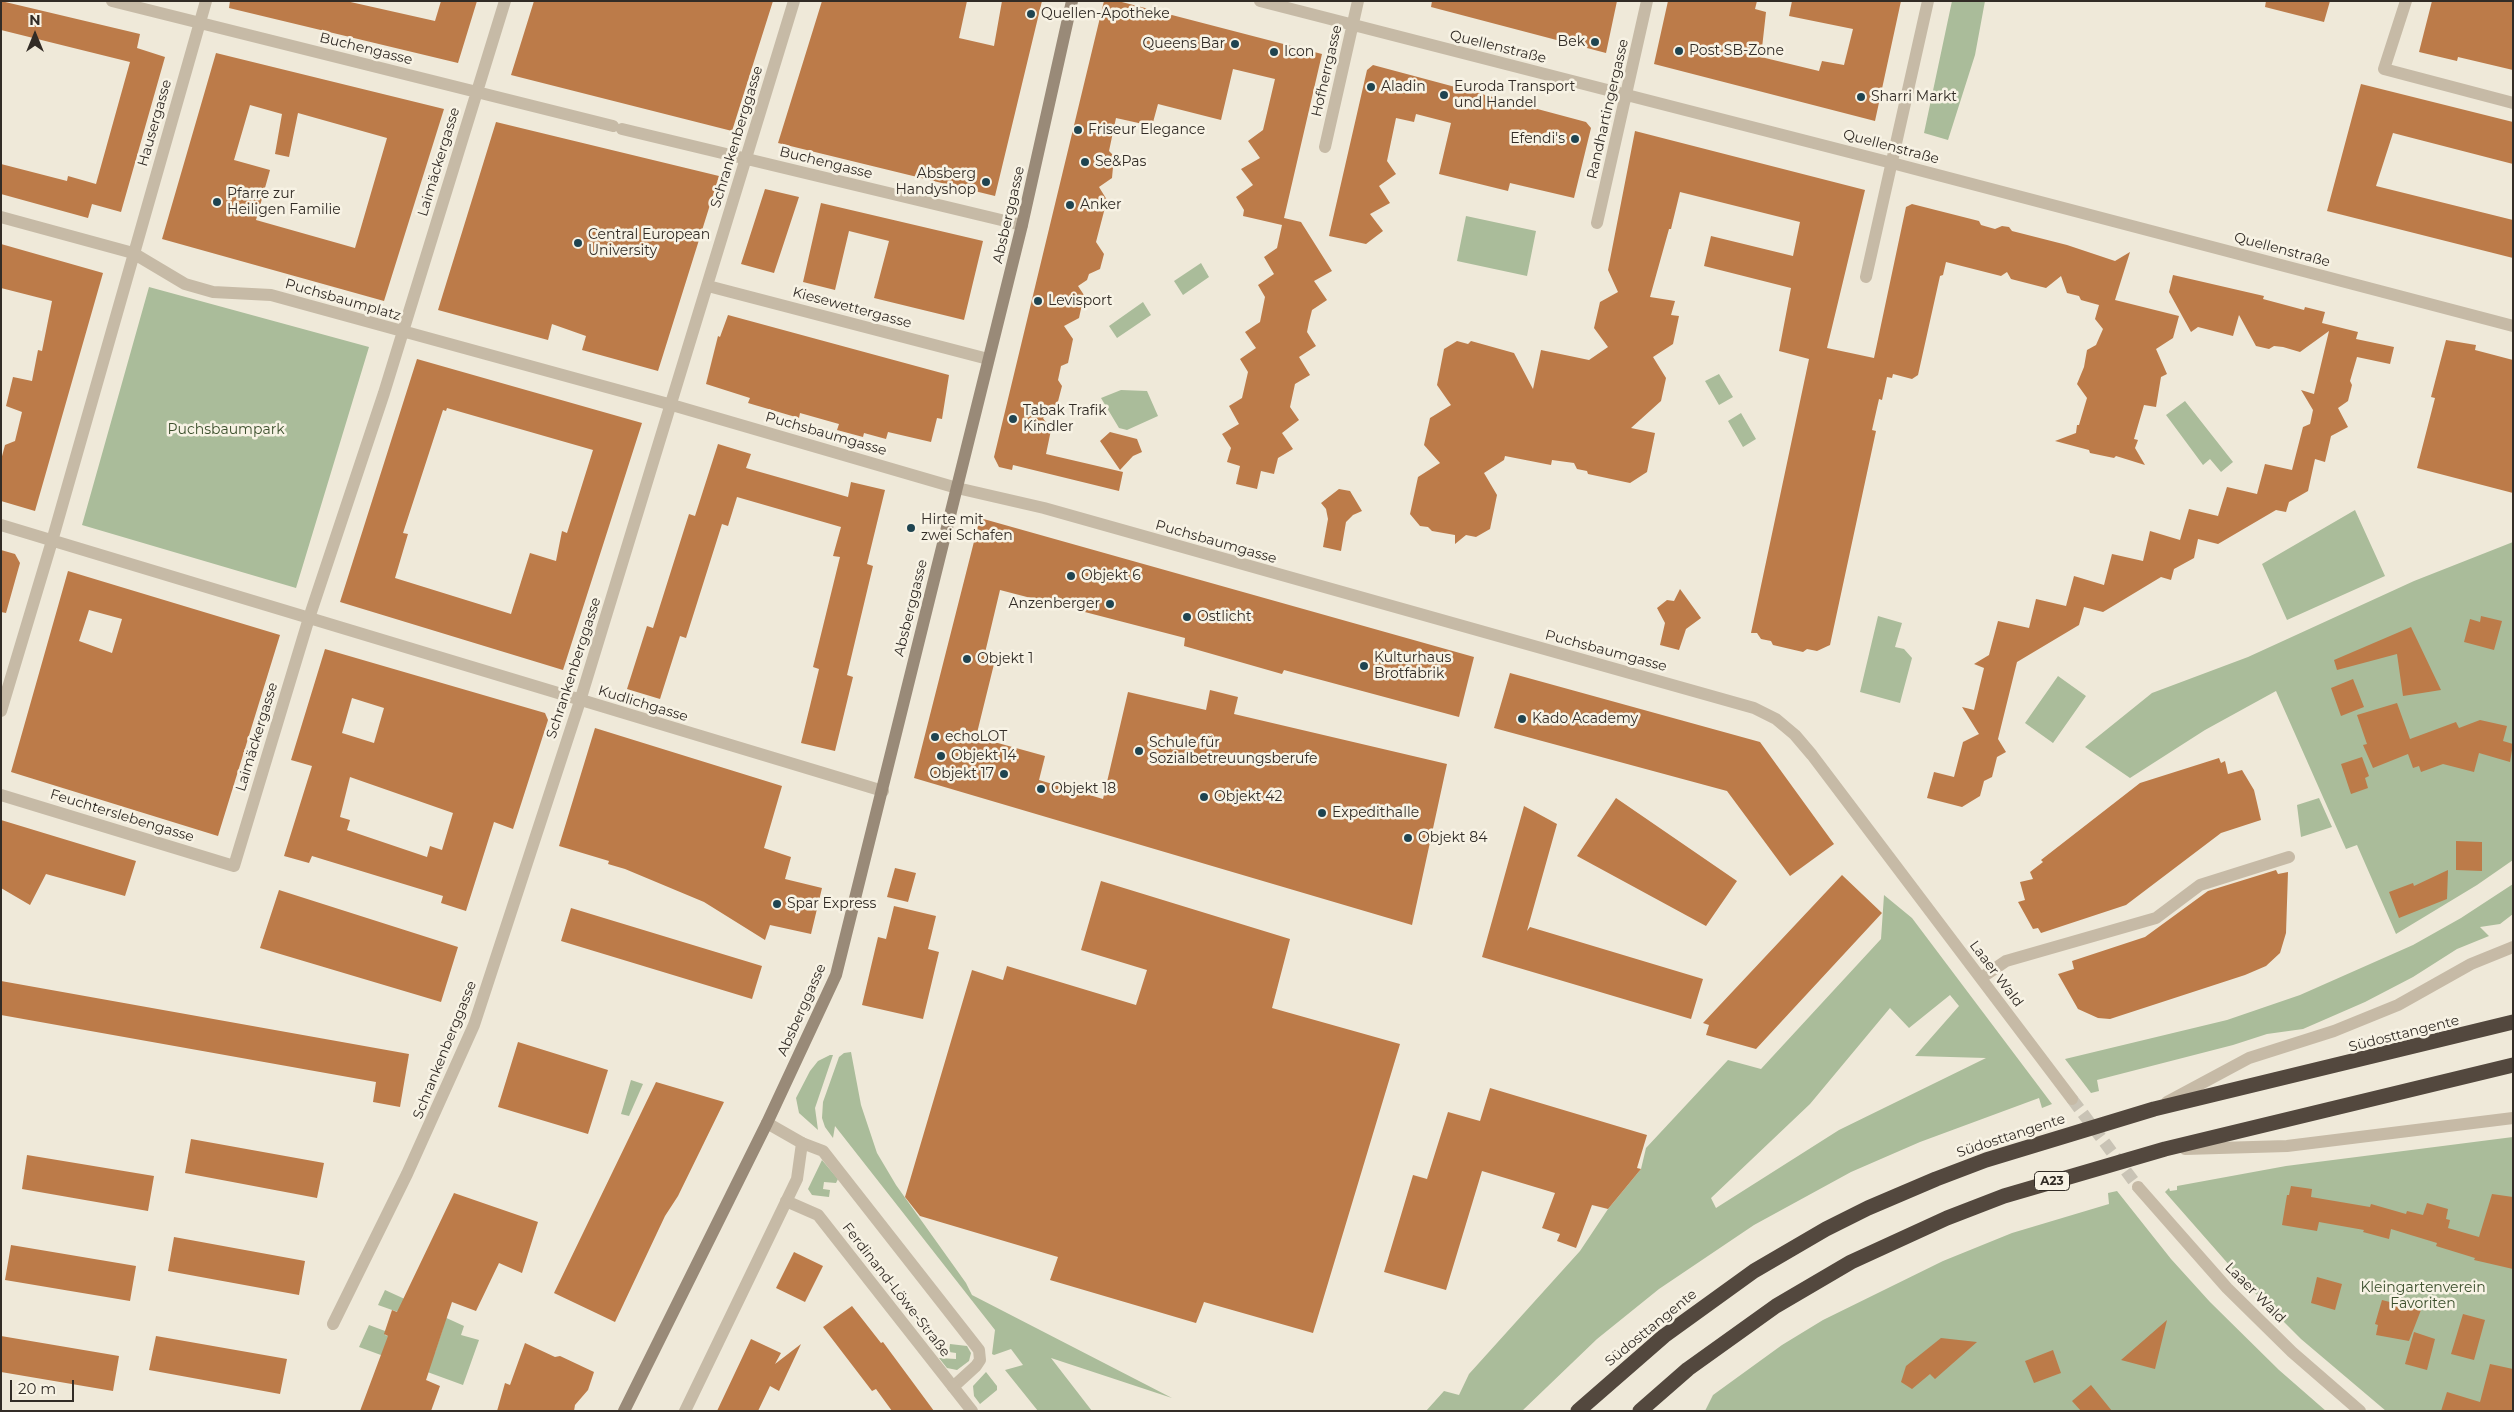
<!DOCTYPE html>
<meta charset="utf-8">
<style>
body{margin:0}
#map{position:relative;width:2514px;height:1412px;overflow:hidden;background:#efe9d9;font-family:Montserrat,sans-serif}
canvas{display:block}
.frame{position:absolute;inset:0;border:2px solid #322c26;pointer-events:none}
.north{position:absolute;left:10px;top:10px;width:50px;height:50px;-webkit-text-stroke:4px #f7f2e4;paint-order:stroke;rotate:0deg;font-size:14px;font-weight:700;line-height:20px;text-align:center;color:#322c26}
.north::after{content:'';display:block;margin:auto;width:18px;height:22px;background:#322c26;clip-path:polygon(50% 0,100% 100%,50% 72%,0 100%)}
.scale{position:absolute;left:10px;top:1380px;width:64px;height:22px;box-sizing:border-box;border:2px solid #322c26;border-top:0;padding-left:6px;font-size:15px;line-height:18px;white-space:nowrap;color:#322c26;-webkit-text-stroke:4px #f7f2e4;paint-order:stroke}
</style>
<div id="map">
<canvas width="2514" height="1412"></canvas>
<div class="frame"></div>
<div class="north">N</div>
<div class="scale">20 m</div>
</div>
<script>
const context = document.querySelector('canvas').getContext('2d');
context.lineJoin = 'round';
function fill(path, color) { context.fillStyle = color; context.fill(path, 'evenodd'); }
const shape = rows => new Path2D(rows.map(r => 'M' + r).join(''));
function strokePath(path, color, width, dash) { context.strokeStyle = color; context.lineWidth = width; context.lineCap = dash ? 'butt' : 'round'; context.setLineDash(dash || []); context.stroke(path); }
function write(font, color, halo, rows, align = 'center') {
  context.font = font + ' Montserrat,sans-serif'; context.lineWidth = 5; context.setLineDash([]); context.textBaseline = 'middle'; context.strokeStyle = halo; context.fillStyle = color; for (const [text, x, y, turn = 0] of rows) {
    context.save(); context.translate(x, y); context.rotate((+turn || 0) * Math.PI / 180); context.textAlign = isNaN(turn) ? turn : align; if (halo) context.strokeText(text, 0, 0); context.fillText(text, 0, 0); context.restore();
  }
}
const green = shape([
 [1952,1,1985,1,1975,55,1948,140,1924,133],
 [1466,216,1536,231,1527,276,1457,261],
 [1201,263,1209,277,1183,295,1174,281],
 [149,287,369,347,296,588,82,525],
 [1143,302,1151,315,1117,338,1109,326],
 [1719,374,1733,397,1719,405,1705,381],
 [1121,390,1147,391,1158,416,1127,430,1119,428,1101,398],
 [2185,401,2233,462,2221,472,2210,459,2203,465,2166,415],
 [1741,413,1756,439,1743,447,1728,421],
 [2355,510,2385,576,2287,620,2262,564],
 [2513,542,2513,860,2477,885,2396,934,2357,845,2346,849,2276,691,2205,730,2130,778,2085,747,2152,693,2248,657,2414,581],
 [1878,616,1902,623,1895,647,1904,649,1912,658,1900,703,1860,692],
 [2058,676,2086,696,2053,743,2025,723],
 [2319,798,2332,827,2301,837,2297,805],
 [2513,884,2513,914,2500,924,2480,927,2489,936,2457,949,2413,977,2365,1002,2303,1029,2267,1034,2233,1045,2097,1080,2099,1091,2091,1093,2065,1059,2227,1020,2300,995,2413,945,2461,918],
 [1884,895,1912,918,2052,1104,2042,1108,2039,1098,1920,1142,1851,1172,1754,1225,1659,1289,1597,1339,1522,1411,1426,1411,1444,1391,1459,1395,1469,1374,1580,1251,1608,1209,1641,1169,1646,1148,1728,1060,1761,1069,1881,939],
 [1950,995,1959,1006,1915,1056,1986,1058,1839,1130,1716,1208,1711,1198,1810,1104,1890,1008,1909,1028],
 [851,1052,861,1105,877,1153,896,1185,966,1283,972,1295,1172,1398,1051,1358,1092,1411,1038,1411,1005,1370,1023,1365,1011,1349,994,1355,992,1354,995,1330,835,1126,833,1138,825,1127,822,1118,823,1102,839,1057,844,1053],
 [830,1055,833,1055,815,1108,818,1130,799,1113,796,1098,810,1071,818,1061],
 [631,1080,643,1084,629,1116,621,1114],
 [2513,1137,2513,1411,2386,1411,2301,1339,2245,1283,2165,1192,2169,1188,2170,1191,2177,1190,2177,1186,2286,1166],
 [822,1160,838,1179,836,1183,824,1182,823,1189,830,1190,829,1197,812,1195,808,1189],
 [2117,1191,2171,1259,2210,1302,2279,1370,2326,1411,1705,1411,1713,1395,1782,1345,1823,1320,1943,1261,2012,1233,2109,1204,2108,1193],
 [385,1290,464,1326,461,1335,479,1340,463,1385,359,1347,369,1325,385,1331,385,1335,435,1352,443,1328,378,1305],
 [950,1344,967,1346,971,1353,969,1361,957,1370,947,1368,939,1358,956,1359,956,1353,949,1352],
 [986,1372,997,1386,997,1390,980,1404,974,1396,973,1386]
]);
const building = shape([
 [1,1,140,34,137,48,165,57,121,212,92,204,88,218,1,194,1,164,67,181,68,176,96,184,130,62,1,30],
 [230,1,346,1,435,21,441,1,477,1,458,63,229,8],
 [534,1,773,1,732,131,511,75],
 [822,1,967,1,959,38,994,46,1002,1,1042,1,995,196,778,143],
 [1104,1,1118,1,1322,54,1284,218,1301,222,1332,271,1314,281,1327,300,1312,310,1309,322,1307,332,1316,346,1299,357,1310,375,1295,384,1290,407,1299,420,1282,433,1293,449,1278,458,1274,474,1261,471,1257,489,1236,484,1240,466,1227,462,1231,448,1222,434,1239,424,1229,406,1242,398,1248,372,1240,359,1256,348,1245,332,1260,322,1265,297,1258,285,1274,274,1264,257,1277,248,1282,225,1243,216,1244,210,1236,197,1253,185,1241,169,1260,158,1248,141,1263,130,1275,79,1233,69,1221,120,1158,104,1152,126,1116,118,1109,151,1114,156,1112,178,1099,187,1107,200,1096,242,1104,254,1100,269,1089,274,1087,280,1078,286,1084,295,1079,318,1064,326,1073,339,1068,363,1061,366,1058,380,1062,386,1056,409,1043,418,1051,430,1046,454,1123,472,1119,491,1013,465,1012,470,999,467,994,457],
 [1432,1,1617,1,1606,53,1431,7],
 [1668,1,1757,1,1755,9,1766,12,1761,57,1819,71,1822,61,1844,65,1853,29,1789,16,1792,1,1901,1,1875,121,1654,64],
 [2266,1,2330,1,2324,22,2265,7],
 [2432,1,2513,1,2513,70,2458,57,2457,61,2419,52],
 [216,53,444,109,384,301,162,239],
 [250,105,282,114,275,154,289,157,298,113,387,138,355,248,256,220,270,170,234,160],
 [1373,65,1586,122,1591,128,1574,198,1510,183,1508,191,1439,174,1451,123,1416,114,1414,122,1396,118,1387,161,1396,174,1379,186,1390,203,1370,214,1383,231,1366,244,1329,236,1367,70],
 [2361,84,2513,122,2513,164,2393,133,2376,186,2513,220,2513,258,2327,211],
 [496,122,719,176,658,371,582,350,586,336,552,324,548,340,438,310],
 [1635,131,1865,190,1827,348,1874,358,1906,207,1912,204,1979,221,1981,225,1995,229,2002,226,2009,227,2012,231,2067,245,2115,261,2130,252,2115,300,2179,316,2173,338,2156,349,2167,374,2161,377,2156,407,2144,405,2134,439,2138,440,2135,448,2145,465,2116,456,2114,458,2090,453,2089,450,2055,441,2076,433,2077,425,2079,425,2087,398,2077,384,2084,367,2087,350,2096,345,2103,329,2095,319,2099,305,2081,300,2079,296,2067,293,2061,276,2046,288,2011,279,2007,272,2001,276,1946,262,1943,275,1940,276,1918,375,1912,379,1893,374,1892,378,1887,377,1882,400,1879,399,1872,430,1876,431,1830,645,1817,651,1807,649,1803,652,1773,645,1771,641,1761,639,1757,633,1751,633,1809,359,1779,351,1791,288,1704,266,1711,236,1793,256,1800,222,1680,192,1671,229,1669,229,1650,297,1675,301,1671,315,1679,316,1673,344,1653,357,1666,378,1661,401,1631,428,1655,433,1647,472,1630,483,1588,474,1587,471,1577,469,1574,463,1552,460,1551,465,1505,456,1504,460,1484,473,1497,495,1490,529,1476,537,1466,535,1455,544,1455,535,1432,531,1428,527,1420,526,1410,514,1418,477,1440,463,1424,445,1430,418,1451,405,1437,385,1444,349,1457,341,1468,344,1471,341,1514,353,1533,389,1541,350,1589,360,1608,347,1594,328,1600,302,1618,292,1608,270],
 [765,189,799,197,774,273,741,264],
 [821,203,983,241,964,320,874,298,889,241,849,231,835,290,803,282],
 [1,244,103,273,35,511,1,501,1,460,5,445,15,441,22,412,6,406,13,377,32,381,38,350,42,351,52,301,1,288],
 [2173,275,2264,296,2263,299,2304,310,2305,307,2325,312,2322,323,2358,332,2356,339,2394,347,2390,364,2357,357,2350,381,2352,385,2348,401,2338,408,2348,427,2331,436,2325,462,2315,459,2308,491,2289,502,2286,512,2276,510,2218,544,2198,539,2194,558,2174,569,2171,580,2161,577,2103,612,2084,607,2079,625,2017,662,1998,739,2006,752,1997,757,1992,777,1984,781,1980,796,1962,807,1927,798,1934,772,1954,777,1963,742,1979,734,1962,707,1974,710,1984,668,1974,664,1989,655,1998,621,2029,628,2036,599,2066,606,2074,576,2104,585,2112,554,2143,561,2150,531,2180,540,2189,509,2218,516,2227,487,2257,494,2265,464,2292,470,2303,427,2310,424,2313,410,2301,390,2314,394,2329,331,2300,352,2283,347,2274,346,2269,349,2256,346,2239,315,2233,336,2198,327,2191,332,2169,292],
 [728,315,949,375,942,419,937,418,931,442,888,432,886,439,864,433,863,437,837,430,839,424,800,413,799,418,748,403,750,398,706,384,718,336,720,337],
 [2446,340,2476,345,2475,350,2513,360,2513,493,2417,468,2435,398,2431,397],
 [417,359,642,423,563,670,340,602],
 [447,408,593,450,567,533,562,531,556,561,530,553,511,614,395,578,408,534,403,533,443,410,446,411],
 [1110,432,1137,439,1142,452,1133,456,1120,470,1100,441],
 [718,444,751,454,746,468,848,497,851,482,885,490,867,564,873,566,847,675,853,677,835,751,801,743,819,669,813,667,840,557,833,556,841,527,737,497,728,526,722,524,686,638,680,636,660,699,627,689,647,626,653,628,689,514,695,516],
 [1339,489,1350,491,1362,511,1353,515,1346,522,1341,551,1323,547,1328,519,1326,509,1321,503],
 [980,518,1474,657,1459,717,1284,670,1282,674,1184,646,1185,638,1000,590,984,657,995,660,976,737,1045,756,1039,780,1103,799,1128,692,1206,710,1210,690,1238,697,1234,714,1447,764,1412,925,914,778],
 [1,550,15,554,20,563,6,613,1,612],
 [68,571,280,635,218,836,11,772],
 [89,610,122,619,112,653,79,641],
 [1680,589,1701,618,1686,629,1679,650,1660,645,1665,623,1657,608,1667,600,1674,601],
 [2481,616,2502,621,2494,650,2464,642,2470,619,2480,622],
 [2411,627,2441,690,2403,696,2397,654,2337,670,2334,660],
 [325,649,545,713,548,720,513,829,494,822,466,911,441,903,443,896,312,856,309,863,284,856,312,766,291,760],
 [352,698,384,708,374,743,342,733],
 [350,777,453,813,442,850,430,846,427,857,347,830,350,820,340,817],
 [1510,673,1760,742,1834,844,1790,876,1727,791,1494,728],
 [2353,679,2364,707,2341,716,2331,688],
 [2397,703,2410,739,2456,722,2459,728,2480,720,2507,726,2503,741,2513,744,2510,762,2479,753,2474,772,2443,764,2421,772,2419,766,2413,768,2408,754,2373,768,2363,745,2367,744,2357,715],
 [595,728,782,786,764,848,791,857,785,879,822,888,811,934,770,925,765,940,704,902,625,869,608,864,609,861,559,846],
 [2362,757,2369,776,2365,778,2368,788,2351,794,2341,764],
 [2219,758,2221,763,2225,761,2228,774,2242,770,2254,790,2261,820,2221,833,2126,905,2041,933,2038,928,2033,929,2018,902,2025,900,2020,882,2033,879,2030,872,2043,862,2041,860,2140,783],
 [1616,798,1737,881,1706,926,1577,856],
 [1524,806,1557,824,1527,931,1530,927,1703,979,1691,1019,1482,957],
 [1,820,136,861,125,896,46,874,30,905,1,888],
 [2456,841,2482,842,2482,871,2456,870],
 [895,868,916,873,908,902,887,897],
 [2276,870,2278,874,2288,872,2286,933,2280,953,2266,966,2245,975,2110,1019,2098,1018,2078,1009,2058,974,2074,969,2072,961,2145,937,2208,891],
 [2448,870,2447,899,2399,918,2389,892,2413,883,2414,886],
 [1842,875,1882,913,1756,1049,1706,1035,1709,1025,1703,1023],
 [1101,881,1290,939,1272,1008,1400,1044,1313,1333,1204,1302,1196,1323,1050,1280,1058,1257,920,1216,905,1197,972,970,1003,980,1007,966,1136,1005,1147,970,1081,950],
 [279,890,458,947,441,1002,260,948],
 [894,906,936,916,928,949,939,952,923,1019,862,1005,878,937,886,939],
 [571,908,762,966,752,999,561,941],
 [1,981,409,1054,400,1107,373,1102,376,1082,1,1015],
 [518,1042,608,1070,588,1134,498,1107],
 [656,1082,724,1102,678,1196,665,1216,615,1322,554,1293],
 [1490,1088,1647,1135,1637,1168,1641,1169,1608,1209,1592,1205,1576,1248,1557,1241,1560,1234,1542,1228,1555,1193,1482,1171,1446,1290,1384,1272,1413,1175,1427,1179,1448,1112,1480,1121],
 [191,1139,324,1163,317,1198,185,1173],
 [27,1155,154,1176,148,1211,22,1189],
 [2291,1186,2312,1189,2311,1197,2370,1207,2371,1204,2406,1214,2407,1211,2423,1215,2427,1203,2448,1209,2446,1219,2450,1220,2448,1228,2479,1237,2492,1194,2513,1197,2513,1269,2474,1260,2475,1258,2436,1246,2437,1243,2391,1229,2389,1239,2363,1232,2364,1230,2319,1222,2317,1231,2282,1225,2287,1195,2289,1195],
 [454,1193,538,1222,522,1273,499,1263,476,1311,452,1302,426,1380,440,1386,431,1411,360,1411,388,1336,384,1334,392,1310,397,1312],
 [174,1237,305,1261,299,1295,168,1271],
 [11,1245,136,1266,130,1301,5,1280],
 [794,1252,823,1266,805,1302,776,1288],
 [2317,1277,2342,1284,2335,1310,2311,1303],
 [2382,1300,2421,1310,2409,1341,2376,1335,2378,1325,2375,1324],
 [852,1306,881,1343,883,1342,934,1411,892,1411,876,1389,872,1391,823,1327],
 [2463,1314,2485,1320,2474,1360,2451,1354],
 [2167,1320,2155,1369,2121,1360],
 [2414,1332,2435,1339,2427,1370,2405,1364],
 [1,1336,119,1356,113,1391,1,1372],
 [156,1336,287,1359,280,1394,149,1370],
 [1941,1338,1977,1342,1935,1379,1930,1374,1912,1389,1901,1382,1906,1366],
 [751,1339,781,1353,775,1364,801,1344,779,1391,770,1386,758,1411,717,1411],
 [525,1343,555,1357,560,1356,594,1372,588,1390,575,1405,574,1411,497,1411,505,1383,510,1385],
 [2053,1350,2061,1373,2034,1383,2025,1361],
 [2490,1364,2513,1369,2513,1411,2441,1411,2447,1392,2480,1402],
 [2091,1385,2112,1411,2081,1411,2072,1401]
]);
const streetTunnel = shape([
 [2072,1099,2138,1187]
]);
const lane = shape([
 [2406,1,2384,69,2513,103],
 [1981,978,2006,961,2156,918,2200,885,2289,857],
 [2167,1102,2249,1058,2334,1031,2398,1005,2471,964,2513,947],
 [802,1143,823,1151,979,1350,980,1360,976,1366,953,1387],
 [2185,1149,2287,1146,2513,1118]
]);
const street = shape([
 [112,1,613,126],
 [1260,1,1892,163,2513,326],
 [622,129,1022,225],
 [1325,147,1358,1],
 [1,217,133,253,185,284,213,292,271,295,672,405,957,488,1044,508,1754,708,1776,719,1795,735,1812,755,2072,1099],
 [1597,223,1647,1],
 [1866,277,1928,1],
 [708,286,988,359],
 [1,525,883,791],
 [1,711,52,541,206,1],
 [1,795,234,866,309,618,384,393,505,1],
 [2138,1187,2227,1288,2292,1352,2360,1411],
 [786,1201,818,1215,972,1411],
 [333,1324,407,1174,474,1025,580,701,794,1],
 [685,1411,797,1179,802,1143,767,1123]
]);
const secondary = shape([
 [624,1411,767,1123,836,975,1022,225,1072,1]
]);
const highway = shape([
 [1578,1411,1664,1336,1754,1271,1826,1229,1868,1208,1936,1179,1986,1160,2154,1109,2513,1022],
 [1640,1411,1688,1369,1776,1306,1851,1262,1947,1218,2004,1196,2165,1149,2513,1065]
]);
const markers = [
 [1031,14,5,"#1f4450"],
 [1595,42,5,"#1f4450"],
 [1235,44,5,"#1f4450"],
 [1679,51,5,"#1f4450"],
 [1274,52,5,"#1f4450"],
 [1371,87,5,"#1f4450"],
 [1444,95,5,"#1f4450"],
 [1861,97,5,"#1f4450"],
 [1078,130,5,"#1f4450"],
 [1575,139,5,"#1f4450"],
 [1085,162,5,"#1f4450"],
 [986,182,5,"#1f4450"],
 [217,202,5,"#1f4450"],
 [1070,205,5,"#1f4450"],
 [578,243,5,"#1f4450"],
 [1038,301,5,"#1f4450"],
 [1013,419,5,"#1f4450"],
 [911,528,5,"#1f4450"],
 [1071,576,5,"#1f4450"],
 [1110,604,5,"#1f4450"],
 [1187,617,5,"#1f4450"],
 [967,659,5,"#1f4450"],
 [1364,666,5,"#1f4450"],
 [1522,719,5,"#1f4450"],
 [935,737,5,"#1f4450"],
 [1139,751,5,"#1f4450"],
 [941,756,5,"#1f4450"],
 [1004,774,5,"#1f4450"],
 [1041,789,5,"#1f4450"],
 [1204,797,5,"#1f4450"],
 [1322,813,5,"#1f4450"],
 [1408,838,5,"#1f4450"],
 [777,904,5,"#1f4450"]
];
const shields = [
 [2052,1181,35]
];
const shieldNames = [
 ["A23",2052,1181]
];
const poiNames = [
 ["Quellen-Apotheke",1041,14],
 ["Bek",1585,42,"right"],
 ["Queens Bar",1225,44,"right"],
 ["Post SB-Zone",1689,51],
 ["Icon",1284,52],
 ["Aladin",1381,87],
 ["Euroda Transport",1454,87],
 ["und Handel",1454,103],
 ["Sharri Markt",1871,97],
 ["Friseur Elegance",1088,130],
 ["Efendi's",1565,139,"right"],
 ["Se&Pas",1095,162],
 ["Absberg",976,174,"right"],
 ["Handyshop",976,190,"right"],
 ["Pfarre zur",227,194],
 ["Heiligen Familie",227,210],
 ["Anker",1080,205],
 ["Central European",588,235],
 ["University",588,251],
 ["Levisport",1048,301],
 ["Tabak Trafik",1023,411],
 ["Kindler",1023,427],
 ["Hirte mit",921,520],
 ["zwei Schafen",921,536],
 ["Objekt 6",1081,576],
 ["Anzenberger",1100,604,"right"],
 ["Ostlicht",1197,617],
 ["Kulturhaus",1374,658],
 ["Brotfabrik",1374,674],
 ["Objekt 1",977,659],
 ["Kado Academy",1532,719],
 ["echoLOT",945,737],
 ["Schule für",1149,743],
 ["Sozialbetreuungsberufe",1149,759],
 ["Objekt 14",951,756],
 ["Objekt 17",994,774,"right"],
 ["Objekt 18",1051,789],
 ["Objekt 42",1214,797],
 ["Expedithalle",1332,813],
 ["Objekt 84",1418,838],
 ["Spar Express",787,904]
];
const streetNames = [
 ["Quellenstraße",1498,47,14],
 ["Buchengasse",366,49,14],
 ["Hofherrgasse",1327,71,-77],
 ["Randhartingergasse",1608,109,-77],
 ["Hausergasse",155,123,-74],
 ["Schrankenberggasse",737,137,-73],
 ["Quellenstraße",1891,147,15],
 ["Laimäckergasse",439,162,-73],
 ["Buchengasse",826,163,14],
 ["Absberggasse",1009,215,-77],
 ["Quellenstraße",2282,250,15],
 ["Puchsbaumplatz",343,300,16],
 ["Kiesewettergasse",852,308,15],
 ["Puchsbaumgasse",826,434,16],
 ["Puchsbaumgasse",1216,542,16],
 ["Absberggasse",911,608,-76],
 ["Puchsbaumgasse",1606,651,15],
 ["Schrankenberggasse",574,668,-72],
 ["Kudlichgasse",643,704,17],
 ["Laimäckergasse",257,737,-73],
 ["Feuchterslebengasse",122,816,17],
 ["Laaer Wald",1996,974,53],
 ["Absberggasse",802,1010,-66],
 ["Südosttangente",2404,1034,-14],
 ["Schrankenberggasse",445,1050,-68],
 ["Südosttangente",2011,1136,-18],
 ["Ferdinand-Löwe-Straße",896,1290,52],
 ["Laaer Wald",2255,1293,45],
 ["Südosttangente",1651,1328,-39]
];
const parkNames = [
 ["Puchsbaumpark",226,430],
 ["Kleingartenverein",2423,1288],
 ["Favoriten",2423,1304]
];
fill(green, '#aabc9a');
fill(building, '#bc7b49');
strokePath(streetTunnel, '#c9c3b5', 12, [12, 6]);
strokePath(lane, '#c6baa6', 12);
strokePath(street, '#c6baa6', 12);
strokePath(secondary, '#998a78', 12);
strokePath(highway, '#53483e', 15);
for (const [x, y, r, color] of markers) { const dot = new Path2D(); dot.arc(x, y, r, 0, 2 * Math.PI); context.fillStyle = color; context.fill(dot); strokePath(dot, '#f7f2e4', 2); }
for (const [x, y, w] of shields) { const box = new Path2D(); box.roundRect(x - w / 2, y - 9.5, w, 19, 4); context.fillStyle = '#f7f2e4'; context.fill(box); strokePath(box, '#322c26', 1); }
write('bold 12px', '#322c26', null, shieldNames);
write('14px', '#322c26', '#f7f2e4', poiNames, 'left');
write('14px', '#322c26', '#f7f2e4', streetNames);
write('14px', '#3b4f2c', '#f7f2e4', parkNames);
</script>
